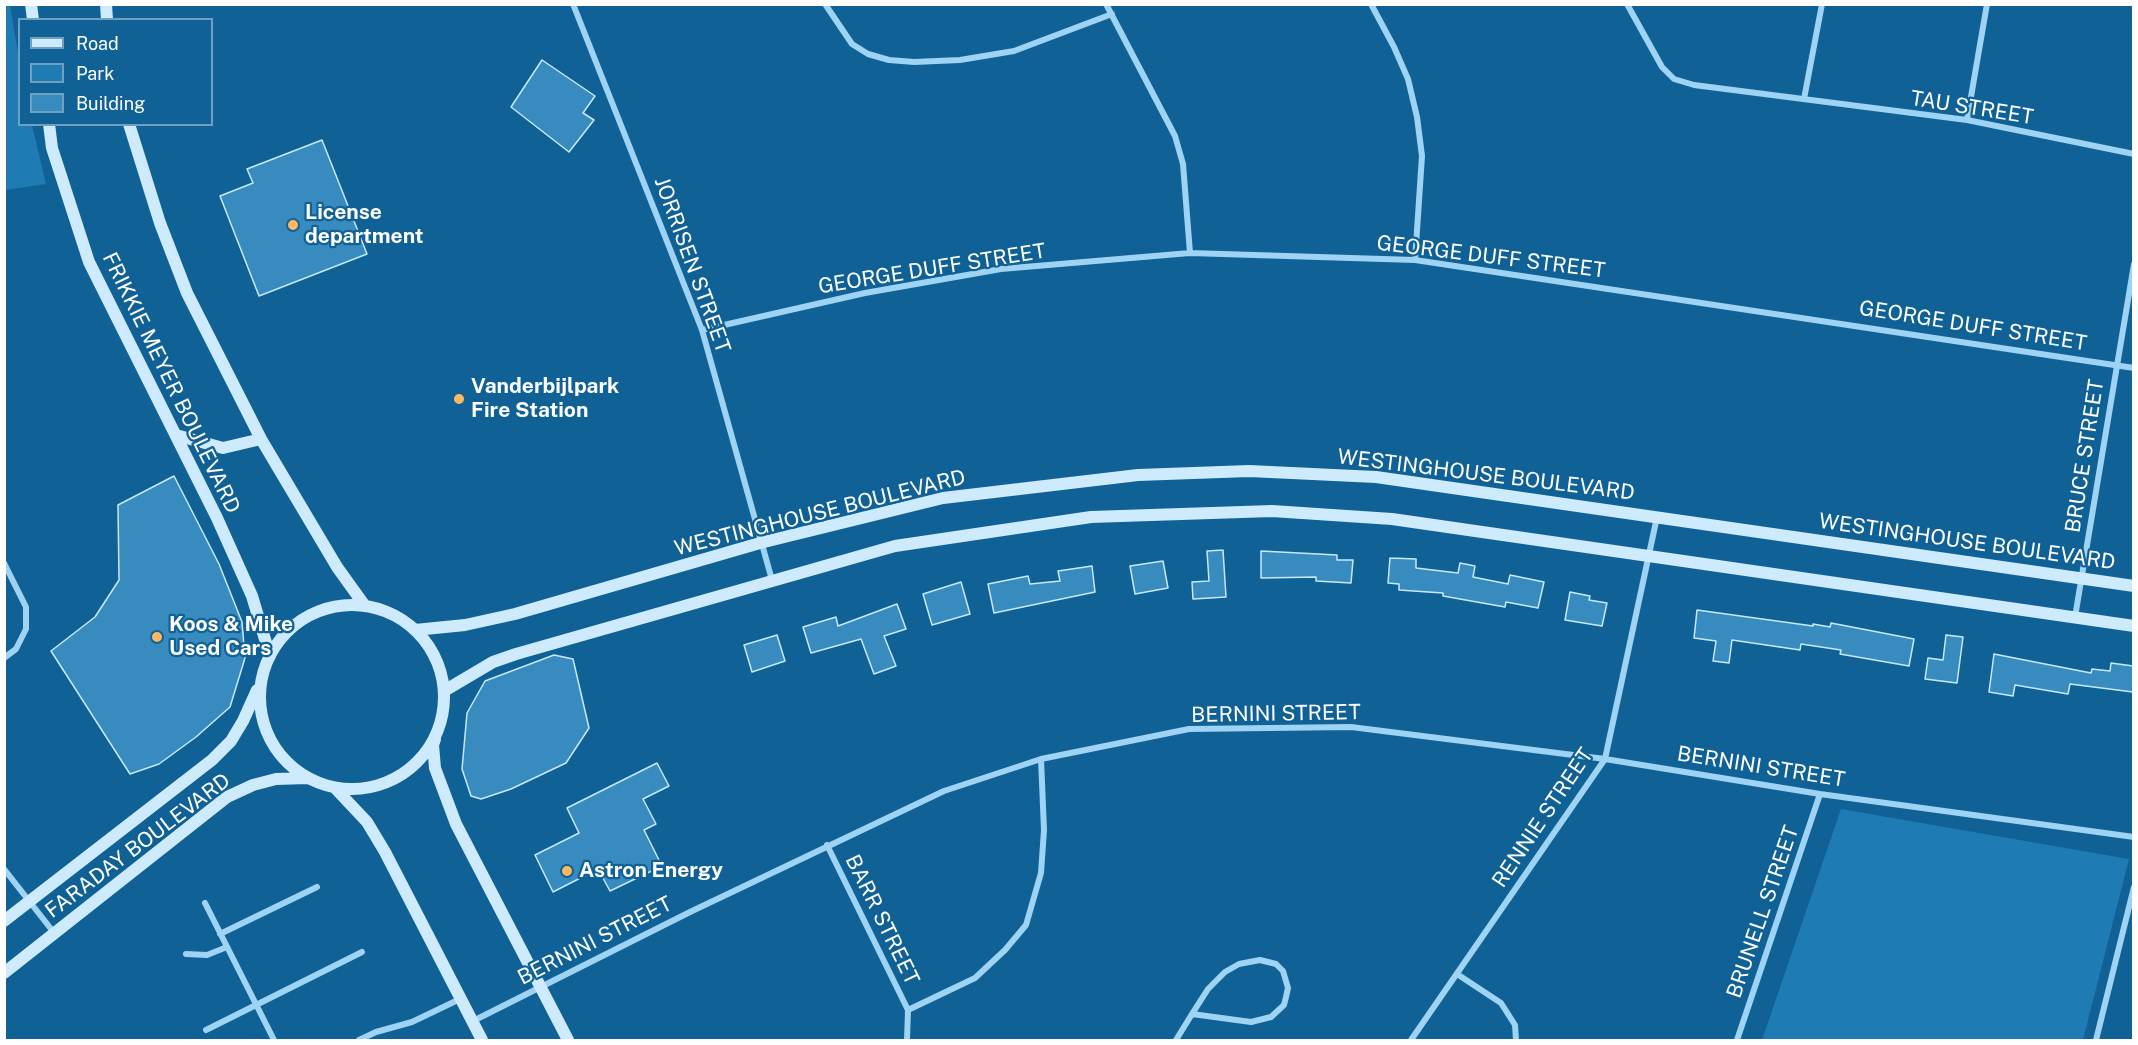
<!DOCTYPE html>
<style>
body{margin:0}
#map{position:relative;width:2138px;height:1045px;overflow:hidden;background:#0f6196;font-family:"Public Sans",sans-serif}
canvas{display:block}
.frame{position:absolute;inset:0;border:6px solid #fff;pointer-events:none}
.legend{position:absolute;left:18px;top:18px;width:195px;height:108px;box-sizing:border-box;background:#0f6196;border:2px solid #6fa0c0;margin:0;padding:8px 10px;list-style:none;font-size:18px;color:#fff}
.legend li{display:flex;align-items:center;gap:12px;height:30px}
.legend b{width:30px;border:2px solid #6fa0c0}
</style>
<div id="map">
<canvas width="2138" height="1045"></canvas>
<div class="frame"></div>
<ul class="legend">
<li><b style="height:8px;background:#ceeafd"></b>Road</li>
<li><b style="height:16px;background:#1e7bb4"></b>Park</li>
<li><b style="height:16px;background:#388bbf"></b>Building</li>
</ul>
</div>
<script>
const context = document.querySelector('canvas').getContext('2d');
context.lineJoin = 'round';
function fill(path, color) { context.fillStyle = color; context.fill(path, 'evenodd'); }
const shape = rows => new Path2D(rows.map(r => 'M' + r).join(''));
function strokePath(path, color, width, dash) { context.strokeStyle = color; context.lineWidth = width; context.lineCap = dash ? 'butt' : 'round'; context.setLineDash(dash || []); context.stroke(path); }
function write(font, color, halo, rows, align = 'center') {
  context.font = font + ' "Public Sans",sans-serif'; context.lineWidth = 4.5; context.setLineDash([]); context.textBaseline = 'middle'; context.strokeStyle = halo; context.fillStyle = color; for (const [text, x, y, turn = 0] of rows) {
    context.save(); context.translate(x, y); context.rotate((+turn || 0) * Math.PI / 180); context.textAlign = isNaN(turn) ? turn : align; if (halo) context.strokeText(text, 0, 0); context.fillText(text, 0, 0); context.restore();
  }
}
const green = shape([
 [4,5,10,5,19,58,20,124,32,125,46,184,5,190],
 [1841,809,2129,859,2083,1040,1762,1040]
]);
const building = shape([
 [542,60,595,96,583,113,594,120,569,152,511,107,542,60],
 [322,140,367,254,259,296,220,196,253,183,247,169,322,140],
 [174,476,219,564,242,622,245,658,230,707,196,737,159,764,130,774,51,651,95,617,119,580,118,505,174,476],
 [1223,550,1226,597,1193,599,1192,582,1209,581,1207,551,1223,550],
 [1261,551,1337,555,1337,560,1353,560,1351,583,1316,581,1316,577,1261,578,1261,551],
 [1390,558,1416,559,1416,568,1458,573,1460,563,1475,566,1473,577,1508,584,1510,575,1544,582,1538,608,1506,602,1505,607,1443,596,1443,593,1399,590,1399,584,1388,583,1390,558],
 [1163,561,1168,588,1135,594,1130,566,1163,561],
 [1092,566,1095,592,994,613,988,584,1028,576,1030,584,1060,581,1058,571,1092,566],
 [961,582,970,614,932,625,923,594,961,582],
 [1570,592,1590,596,1589,600,1607,603,1602,626,1565,620,1570,592],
 [897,604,906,629,884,636,896,666,874,674,861,639,811,653,803,627,836,617,838,626,897,604],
 [1697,610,1813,626,1813,624,1830,627,1831,623,1914,639,1909,666,1840,654,1841,650,1801,644,1800,650,1732,640,1729,663,1713,661,1716,641,1694,638,1697,610],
 [777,635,785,661,752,672,744,645,777,635],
 [1946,635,1963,637,1957,683,1925,679,1928,658,1943,660,1946,635],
 [1994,654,2091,673,2092,669,2110,671,2111,663,2133,666,2133,692,2070,684,2068,694,2015,685,2013,696,1989,692,1994,654],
 [554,655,573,659,589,728,566,763,511,789,481,799,471,796,462,769,467,713,485,681,554,655],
 [657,763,669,786,643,799,656,824,644,830,662,866,610,891,598,869,553,892,535,855,579,833,567,808,657,763]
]);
const street = shape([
 [573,4,702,330,772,580],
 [825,4,852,44,868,54,889,60,914,62,960,60,1014,51,1112,14],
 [1106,4,1175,136,1183,164,1190,253],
 [1371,4,1394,47,1408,79,1417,117,1422,156,1415,260],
 [1627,4,1662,67,1674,79,1694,85,1967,120,2134,154],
 [1804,99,1822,4],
 [1967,120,1987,4],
 [702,330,865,293,1001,269,1190,253,1415,260,2134,368],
 [4,563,26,607,26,629,16,649,4,658],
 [2075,617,2134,264],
 [827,845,908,1010,907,1040],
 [4,869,55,934],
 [205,903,274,1040],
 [220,934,317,887],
 [186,954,207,955,227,947],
 [1457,974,1501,1003,1515,1025,1516,1040],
 [908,1010,975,978,1005,950,1026,925,1041,873,1044,830,1041,759],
 [473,1021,690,912,944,791,1041,759,1189,729,1351,727,1605,759,1820,794,2134,837],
 [206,1030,362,952],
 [359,1040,376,1032,412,1022,460,999],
 [1176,1040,1192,1014,1208,989,1225,972,1239,964,1260,960,1276,964,1283,971,1288,988,1286,997,1284,1005,1271,1017,1251,1022,1192,1014],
 [1411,1040,1605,759,1657,517],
 [1737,1040,1820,794],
 [2096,1040,2134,887]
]);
const secondary = shape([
 [31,4,33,20],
 [106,4,107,20],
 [49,124,52,148,89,262,217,518,252,596,270,656],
 [129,124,160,223,187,293,261,439,337,567,365,606],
 [176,435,223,448,261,439],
 '260 697a92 92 0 1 1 184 0a92 92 0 1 1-184 0Z',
 [415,630,465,625,515,614,760,543,943,498,1138,475,1249,471,1376,477,2134,586],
 [444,691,493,662,516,654,895,546,1091,517,1272,511,1392,519,2134,626],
 [435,739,433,745,435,768,456,824,568,1040],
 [335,788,367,822,385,852,482,1040],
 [4,921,212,760,231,741,243,721,257,690],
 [4,973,227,797,253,785,276,779,307,778]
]);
const markers = [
 [293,225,6,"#ffb761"],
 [459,399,6,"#ffb761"],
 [157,637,6,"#ffb761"],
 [567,871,6,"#ffb761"]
];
const streetNames = [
 ["TAU STREET",1972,108,9],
 ["GEORGE DUFF STREET",1491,257,7],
 ["JORRISEN STREET",692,265,70],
 ["GEORGE DUFF STREET",932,269,-9],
 ["GEORGE DUFF STREET",1973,326,9],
 ["FRIKKIE MEYER BOULEVARD",171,383,64],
 ["BRUCE STREET",2085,456,-81],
 ["WESTINGHOUSE BOULEVARD",1486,475,7],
 ["WESTINGHOUSE BOULEVARD",820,513,-14],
 ["WESTINGHOUSE BOULEVARD",1967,542,8],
 ["BERNINI STREET",1276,714,-1],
 ["BERNINI STREET",1761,767,9],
 ["RENNIE STREET",1543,818,-56],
 ["FARADAY BOULEVARD",138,846,-37],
 ["BRUNELL STREET",1763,912,-71],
 ["BARR STREET",882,920,64],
 ["BERNINI STREET",595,941,-27]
];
const poiNames = [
 ["License",305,213],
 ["department",305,237],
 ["Vanderbijlpark",471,387],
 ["Fire Station",471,411],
 ["Koos & Mike",169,625],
 ["Used Cars",169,649],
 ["Astron Energy",579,871]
];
fill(green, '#1e7bb4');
fill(building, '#388bbf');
strokePath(building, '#c6e9fe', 1.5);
strokePath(street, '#9ed3f4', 6);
strokePath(secondary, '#ceeafd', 12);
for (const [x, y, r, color] of markers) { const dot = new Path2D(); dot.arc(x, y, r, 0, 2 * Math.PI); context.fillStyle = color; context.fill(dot); strokePath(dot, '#0f6196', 2); }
write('21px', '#fff', '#0f6196', streetNames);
write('bold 21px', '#fff', '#0f6196', poiNames, 'left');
</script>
